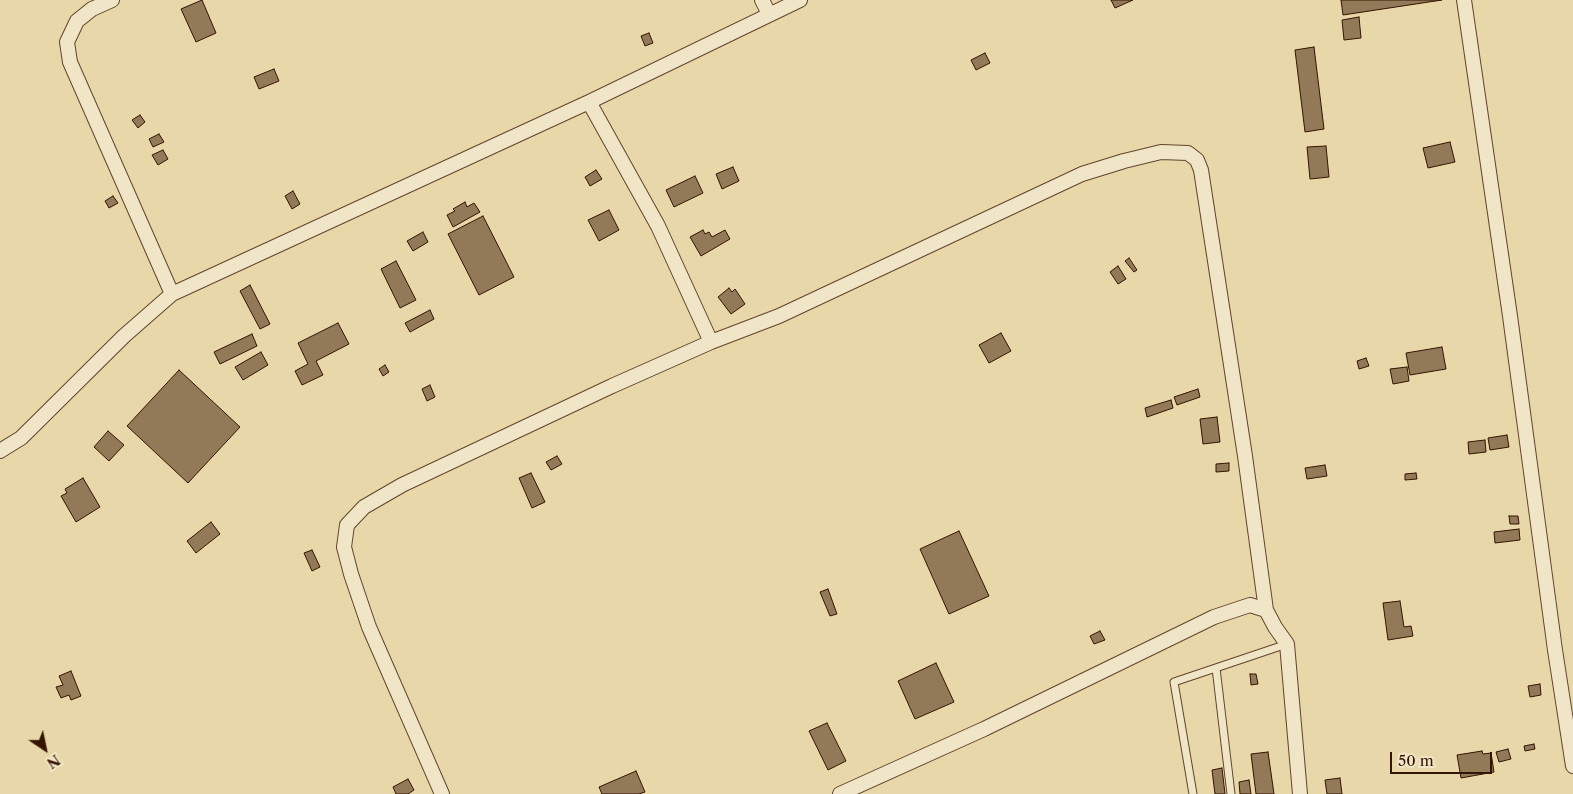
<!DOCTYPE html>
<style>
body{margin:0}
#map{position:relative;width:1573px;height:794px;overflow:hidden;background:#e8d7a8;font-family:"Libre Caslon Text",serif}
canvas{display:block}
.north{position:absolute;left:20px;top:724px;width:50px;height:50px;-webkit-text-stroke:4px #f0e5c6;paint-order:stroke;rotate:146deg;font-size:14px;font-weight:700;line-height:20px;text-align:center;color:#341402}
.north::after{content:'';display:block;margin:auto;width:18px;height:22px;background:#341402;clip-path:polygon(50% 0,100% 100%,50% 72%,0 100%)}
.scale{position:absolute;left:1390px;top:752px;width:102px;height:22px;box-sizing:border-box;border:2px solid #341402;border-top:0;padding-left:6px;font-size:15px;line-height:18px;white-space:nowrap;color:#341402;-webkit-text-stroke:4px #f0e5c6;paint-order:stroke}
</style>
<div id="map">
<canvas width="1573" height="794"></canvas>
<div class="north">N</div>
<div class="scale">50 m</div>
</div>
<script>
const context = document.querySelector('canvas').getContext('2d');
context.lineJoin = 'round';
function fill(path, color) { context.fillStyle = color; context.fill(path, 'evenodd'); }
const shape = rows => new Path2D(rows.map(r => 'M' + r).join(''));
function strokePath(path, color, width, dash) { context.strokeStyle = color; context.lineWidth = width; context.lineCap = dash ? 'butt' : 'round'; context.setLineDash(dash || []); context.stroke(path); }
const building = shape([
 [202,0,216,33,196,42,181,9,202,0],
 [1111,0,1133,0,1115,8,1111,0],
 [1341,0,1442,0,1343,15,1341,0],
 [1359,17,1361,38,1344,40,1342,20,1359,17],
 [649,33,653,43,645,46,641,36,649,33],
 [1314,47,1324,129,1305,132,1295,50,1314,47],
 [985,53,990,63,976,70,971,60,985,53],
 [274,69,279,81,259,89,254,77,274,69],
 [140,115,145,122,138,128,132,120,140,115],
 [159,134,164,142,153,147,149,139,159,134],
 [1450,142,1455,162,1428,168,1423,148,1450,142],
 [1326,146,1329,177,1310,179,1307,147,1326,146],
 [163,150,168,159,158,165,152,155,163,150],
 [733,167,739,181,722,189,716,174,733,167],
 [596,170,602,179,590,186,585,177,596,170],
 [695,176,703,193,674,207,666,190,695,176],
 [293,191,300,204,292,209,285,196,293,191],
 [113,196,118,203,109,208,105,201,113,196],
 [465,202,467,207,474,203,480,212,453,227,447,215,455,211,453,209,465,202],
 [609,210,619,230,599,241,588,220,609,210],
 [483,216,514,277,479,295,448,234,483,216],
 [703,230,705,234,709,232,712,237,725,230,730,239,701,256,690,237,703,230],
 [423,232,428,242,413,251,407,241,423,232],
 [1129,258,1137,270,1134,272,1125,261,1129,258],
 [396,261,416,300,400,308,381,269,396,261],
 [1118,266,1126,279,1118,284,1110,272,1118,266],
 [250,285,270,324,260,329,240,291,250,285],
 [729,288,732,292,735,289,745,304,731,314,718,297,729,288],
 [430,310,434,319,410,332,405,323,430,310],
 [338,323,349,344,316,361,323,375,302,385,295,371,308,364,298,343,338,323],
 [1001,333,1011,351,989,363,979,345,1001,333],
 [252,334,257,346,220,364,214,352,252,334],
 [1442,347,1446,369,1410,375,1406,353,1442,347],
 [261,352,268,365,243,380,235,367,261,352],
 [1366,358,1369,366,1359,369,1357,361,1366,358],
 [385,365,389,372,383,376,379,369,385,365],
 [1407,367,1409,381,1393,384,1390,369,1407,367],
 [179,370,240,427,188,483,127,426,179,370],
 [430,385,435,397,427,401,422,389,430,385],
 [1198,389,1200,397,1177,405,1174,397,1198,389],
 [1171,400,1173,408,1147,417,1145,408,1171,400],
 [1217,417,1220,442,1203,444,1200,419,1217,417],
 [108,431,124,445,109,461,94,447,108,431],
 [1507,435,1509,447,1490,450,1488,438,1507,435],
 [1485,440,1486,452,1469,454,1468,442,1485,440],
 [557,456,562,464,551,470,546,462,557,456],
 [1229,463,1229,471,1216,472,1216,464,1229,463],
 [1325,465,1327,476,1307,479,1305,468,1325,465],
 [531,473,545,502,532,508,519,478,531,473],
 [1416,473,1417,479,1405,480,1405,474,1416,473],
 [83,478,100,507,76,522,61,496,67,493,65,489,83,478],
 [1509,516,1518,516,1519,524,1510,524,1509,516],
 [211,522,220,534,196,553,187,541,211,522],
 [1519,529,1520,540,1495,543,1494,532,1519,529],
 [959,531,989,596,949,614,920,549,959,531],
 [312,550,320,567,312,571,304,553,312,550],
 [828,589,837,614,830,616,820,592,828,589],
 [1400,601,1404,627,1411,626,1413,636,1388,640,1383,603,1400,601],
 [1100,631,1105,640,1094,644,1090,636,1100,631],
 [936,663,954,702,915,719,898,681,936,663],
 [71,671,81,696,71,700,69,695,61,698,56,687,63,685,59,676,71,671],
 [1250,674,1256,674,1258,684,1251,685,1250,674],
 [1540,684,1541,695,1530,697,1528,686,1540,684],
 [827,723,846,761,828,770,809,731,827,723],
 [1534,744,1535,749,1525,751,1524,746,1534,744],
 [1508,749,1511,759,1499,762,1496,752,1508,749],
 [1482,751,1483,754,1491,753,1494,772,1461,778,1457,755,1482,751],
 [1268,752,1274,794,1256,794,1251,754,1268,752],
 [1222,768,1225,794,1215,794,1212,770,1222,768],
 [636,771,645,792,639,794,602,794,599,787,636,771],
 [1340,778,1342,794,1327,794,1325,780,1340,778],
 [408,779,414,790,408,794,396,794,393,787,408,779],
 [1249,780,1251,794,1240,794,1239,782,1249,780]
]);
const lane = shape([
 [1216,668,1231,794],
 [1193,794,1174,682,1287,644]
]);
const street = shape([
 [112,0,92,9,77,21,67,42,70,62,172,294],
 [762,0,769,14],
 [1464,0,1510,316,1555,650,1573,766],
 [589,102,658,226,711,342],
 [0,451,21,438,124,336,172,294,589,102,800,0],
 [442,794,369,627,351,574,344,547,347,525,364,507,402,485,612,386,711,342,779,316,1082,174,1124,161,1161,152,1188,153,1197,160,1201,170,1245,456,1266,610],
 [840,794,984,729,1214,617,1250,605,1266,610,1275,627,1287,644,1300,794]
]);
fill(building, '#927958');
strokePath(building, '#341402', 1);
strokePath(lane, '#61452c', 9);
strokePath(street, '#61452c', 16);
strokePath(lane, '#f0e5c6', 7);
strokePath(street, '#f0e5c6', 14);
</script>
